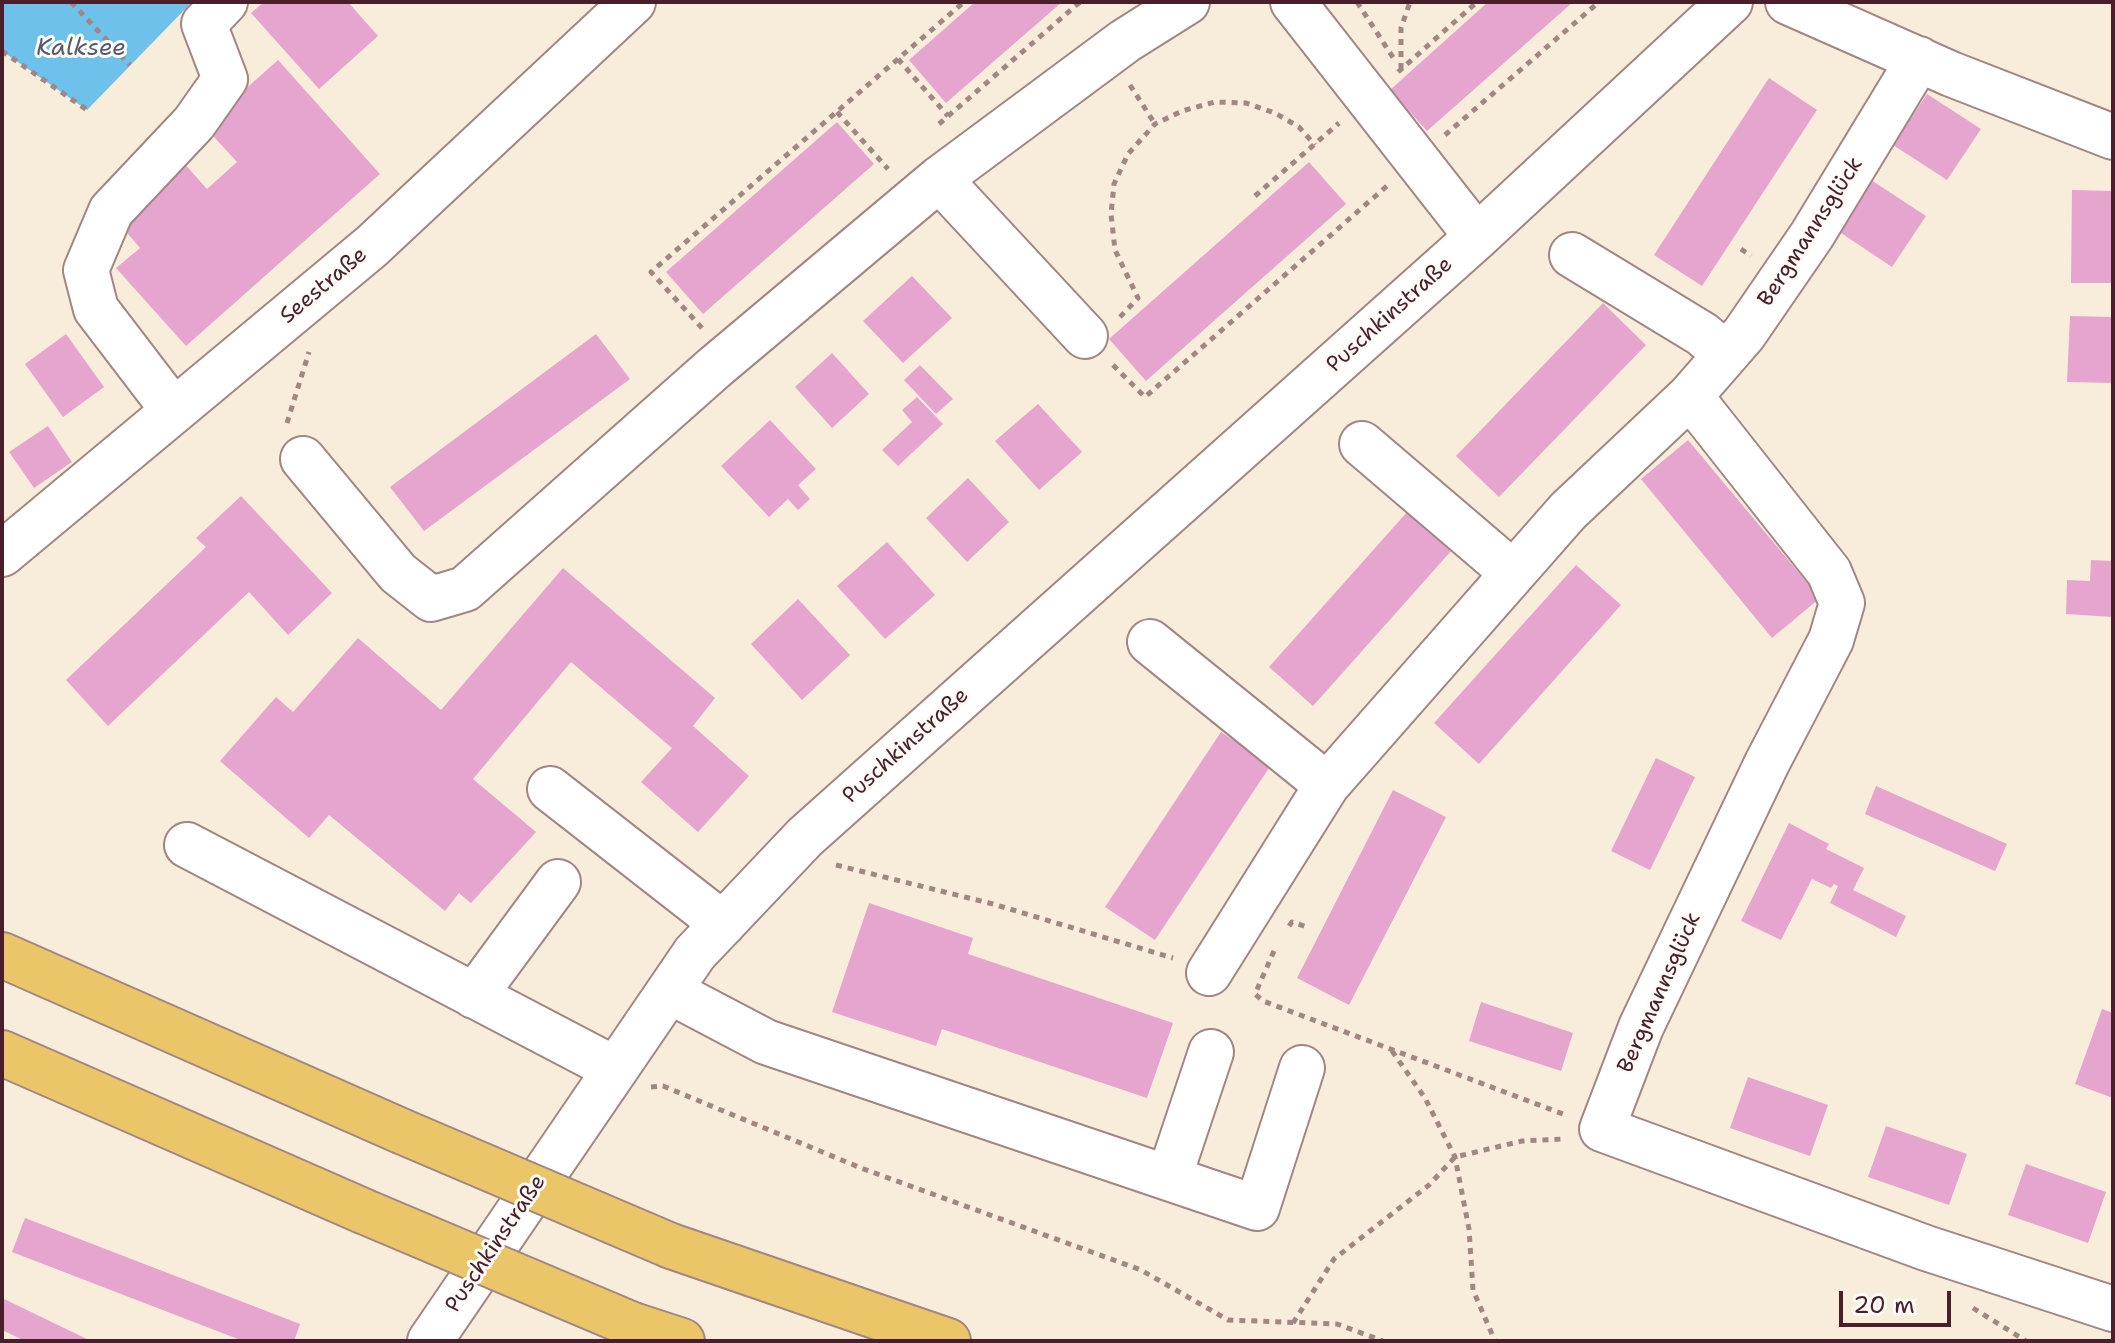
<!DOCTYPE html>
<meta charset="utf-8">
<style>
body{margin:0}
#map{position:relative;width:2115px;height:1343px;overflow:hidden;background:#f8eddb;font-family:"Shantell Sans",sans-serif}
canvas{display:block}
.frame{position:absolute;inset:0;border:4px solid #4a1f2b;pointer-events:none}
.scale{position:absolute;left:1839px;top:1291px;width:112px;height:36px;box-sizing:border-box;border:4px solid #4a1f2b;border-top:0;padding-left:10px;font-size:24px;line-height:28px;white-space:nowrap;color:#4a1f2b;-webkit-text-stroke:6px #fdfcf7;paint-order:stroke}
</style>
<div id="map">
<canvas width="2115" height="1343"></canvas>
<div class="frame"></div>
<div class="scale">20 m</div>
</div>
<script>
const context = document.querySelector('canvas').getContext('2d');
context.lineJoin = 'round';
function fill(path, color) { context.fillStyle = color; context.fill(path, 'evenodd'); }
const shape = rows => new Path2D(rows.map(r => 'M' + r).join(''));
function strokePath(path, color, width, dash) { context.strokeStyle = color; context.lineWidth = width; context.lineCap = dash ? 'butt' : 'round'; context.setLineDash(dash || []); context.stroke(path); }
function write(font, color, halo, rows, align = 'center') {
  context.font = font + ' "Shantell Sans",sans-serif'; context.lineWidth = 6; context.setLineDash([]); context.textBaseline = 'middle'; context.strokeStyle = halo; context.fillStyle = color; for (const [text, x, y, turn = 0] of rows) {
    context.save(); context.translate(x, y); context.rotate((+turn || 0) * Math.PI / 180); context.textAlign = isNaN(turn) ? turn : align; if (halo) context.strokeText(text, 0, 0); context.fillText(text, 0, 0); context.restore();
  }
}
const water = shape([
 [2,2,192,2,87,110,2,51]
]);
const building = shape([
 [264,2,348,2,378,36,319,89,251,13],
 [975,2,1062,2,946,103,909,60],
 [1488,2,1573,2,1427,131,1390,90],
 [278,60,380,174,186,346,116,268,140,248,116,220,182,161,207,189,237,162,204,126],
 [1769,78,1817,110,1702,286,1654,255],
 [1927,94,1981,129,1947,180,1893,145],
 [837,122,874,164,703,314,666,272],
 [1309,162,1346,204,1146,381,1109,339],
 [1871,180,1926,216,1892,267,1838,231],
 [2072,190,2113,191,2113,283,2071,283],
 [912,276,952,318,903,363,863,321],
 [1603,303,1646,345,1499,497,1456,456],
 [2070,316,2113,317,2113,383,2067,382],
 [66,334,104,387,63,417,25,364],
 [596,334,630,379,424,531,390,487],
 [832,353,869,394,832,428,795,387],
 [920,365,953,399,936,414,904,380],
 [917,397,943,424,898,466,882,450,912,422,902,410],
 [1038,404,1082,452,1039,490,995,441],
 [770,420,816,469,798,485,810,499,798,510,788,499,769,517,721,466],
 [48,426,72,462,34,488,9,452],
 [1688,440,1820,598,1772,638,1641,479],
 [968,478,1009,522,967,562,926,518],
 [241,496,332,593,288,635,249,592,108,726,66,680,206,547,196,538],
 [1408,511,1452,550,1313,706,1269,667],
 [887,542,935,595,885,639,837,586],
 [2091,560,2113,561,2113,617,2066,614,2067,580,2090,581],
 [1576,565,1621,605,1479,764,1434,723],
 [563,568,715,698,693,726,749,776,698,832,641,782,672,748,571,662,473,779,536,832,471,903,459,893,445,911,329,815,309,838,220,761,276,697,293,712,358,638,441,710],
 [798,599,850,655,802,700,751,644],
 [1221,732,1271,765,1155,940,1105,907],
 [1656,758,1695,777,1650,870,1611,851],
 [1876,786,2007,844,1995,871,1865,814],
 [1393,790,1446,817,1349,1005,1297,978],
 [1789,823,1829,844,1826,849,1864,868,1853,890,1906,916,1896,937,1830,903,1838,886,1834,884,1831,888,1812,879,1781,940,1741,921],
 [869,903,973,938,968,954,1173,1023,1147,1098,942,1029,936,1046,832,1012],
 [1481,1002,1573,1033,1561,1071,1469,1041],
 [2102,1009,2113,1013,2113,1098,2075,1084],
 [1748,1077,1828,1105,1810,1156,1730,1128],
 [1886,1126,1967,1154,1949,1205,1868,1177],
 [2026,1164,2106,1192,2088,1243,2008,1215],
 [25,1218,300,1324,294,1341,243,1341,12,1252],
 [2,1298,91,1341,25,1341,2,1330]
]);
const path = shape([
 [71,2,130,65],
 [1357,2,1396,62],
 [2,51,87,110],
 [898,59,948,116],
 [1401,69,1401,28,1410,2],
 [1398,72,1477,2],
 [1130,85,1155,124],
 [837,112,888,169],
 [939,124,1080,2],
 [1445,135,1599,2],
 [1255,196,1339,123],
 [1741,249,1751,256],
 [1120,317,1138,298,1115,250,1111,214,1114,184,1128,154,1155,124,1182,111,1215,102,1246,103,1275,113,1299,127,1315,145],
 [702,328,651,272,964,2],
 [1113,365,1145,397,1387,186],
 [287,423,309,352],
 [836,865,993,904,1173,958],
 [1289,926,1292,922,1307,927],
 [1274,951,1255,994,1263,1001,1563,1114],
 [1392,1051,1425,1098,1455,1157,1469,1229,1473,1290,1495,1341],
 [651,1087,663,1086,861,1168,1141,1270,1228,1320,1337,1324,1383,1341],
 [1973,1308,2026,1341],
 [1293,1323,1334,1259,1429,1185,1455,1157,1522,1141,1563,1139]
]);
const minor = shape([
 [1293,2,1477,237],
 [1788,2,1951,74,2113,137],
 [939,179,1085,336],
 [1572,255,1702,334,1726,354],
 [1690,396,1829,572,1842,603,1831,640,1767,763,1641,1027,1602,1129,1926,1248,2113,1309],
 [174,411,96,309,86,270,111,211,194,123,225,79,204,24,225,2],
 [1362,444,1513,573],
 [303,459,398,573,431,599,465,589,714,368,939,179,1125,41,1187,2],
 [2,554,372,246,633,2],
 [1150,642,1327,785],
 [550,789,723,924],
 [187,845,615,1069],
 [1209,973,1327,785,1568,511,1690,396,1744,334,1812,235,1919,59],
 [669,991,766,1042,1257,1208,1302,1068],
 [474,996,558,882],
 [1169,1178,1211,1052],
 [430,1341,695,953,805,837,1477,237,1730,2]
]);
const highway = shape([
 [2,955,401,1131],
 [2,1053,363,1211],
 [671,1246,948,1341],
 [633,1325,682,1341]
]);
const highwayBridge = shape([
 [401,1131,671,1246],
 [363,1211,633,1325]
]);
const streetNames = [
 ["Bergmannsglück",1811,232,-57],
 ["Seestraße",324,286,-40],
 ["Puschkinstraße",1390,315,-42],
 ["Puschkinstraße",906,746,-42],
 ["Bergmannsglück",1660,993,-66],
 ["Puschkinstraße",496,1244,-56]
];
const waterNames = [
 ["Kalksee",81,49]
];
fill(water, '#6ec1ea');
fill(building, '#e6a5cf');
strokePath(minor, '#a18683', 48);
strokePath(highway, '#a18683', 48);
strokePath(path, '#a18683', 5, [6, 6]);
strokePath(minor, '#fff', 44);
strokePath(highway, '#ebc669', 44);
strokePath(highwayBridge, '#a18683', 48, []);
strokePath(highwayBridge, '#ebc669', 44);
write('22px', '#4a1f2b', '#fdfcf7', streetNames);
write('italic 24px', '#57586e', '#fdfcf7', waterNames);
</script>
